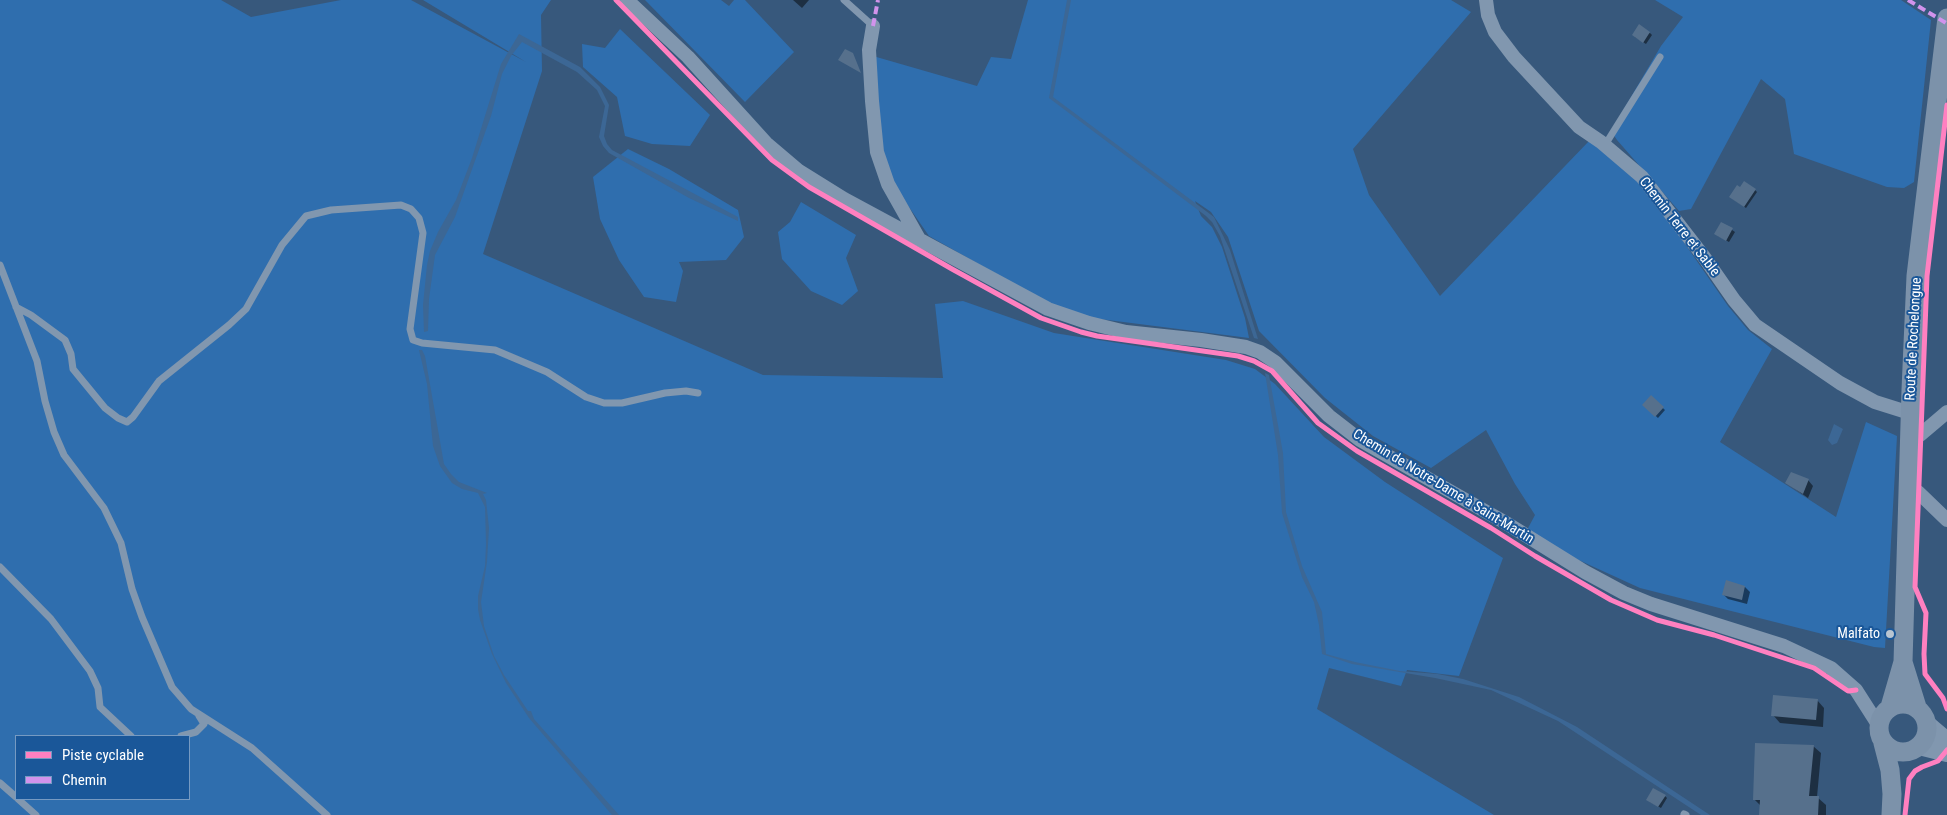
<!DOCTYPE html>
<meta charset="utf-8">
<style>
body{margin:0}
#map{position:relative;width:1947px;height:815px;overflow:hidden;background:#37587c;font-family:"Roboto Condensed",sans-serif}
canvas{display:block}
.legend{position:absolute;left:15px;top:735px;width:175px;height:65px;box-sizing:border-box;background:#1a5799;border:1px solid #769ac2;margin:0;padding:6px 9px;list-style:none;font-size:15px;color:#fff}
.legend li{display:flex;align-items:center;gap:10px;height:25px}
.legend b{width:25px;border:1px solid #769ac2}
</style>
<div id="map">
<canvas width="1947" height="815"></canvas>
<ul class="legend">
<li><b style="height:6px;background:#ff80c0"></b>Piste cyclable</li>
<li><b style="height:6px;background:#d193ec"></b>Chemin</li>
</ul>
</div>
<script>
const context = document.querySelector('canvas').getContext('2d');
context.lineJoin = 'round';
function fill(path, color) { context.fillStyle = color; context.fill(path, 'evenodd'); }
const shape = rows => new Path2D(rows.map(r => 'M' + r).join(''));
function strokePath(path, color, width, dash) { context.strokeStyle = color; context.lineWidth = width; context.lineCap = dash ? 'butt' : 'round'; context.setLineDash(dash || []); context.stroke(path); }
function write(font, color, halo, rows, align = 'center') {
  context.font = font + ' "Roboto Condensed",sans-serif'; context.lineWidth = 4; context.setLineDash([]); context.textBaseline = 'middle'; context.strokeStyle = halo; context.fillStyle = color; for (const [text, x, y, turn = 0] of rows) {
    context.save(); context.translate(x, y); context.rotate((+turn || 0) * Math.PI / 180); context.textAlign = isNaN(turn) ? turn : align; if (halo) context.strokeText(text, 0, 0); context.fillText(text, 0, 0); context.restore();
  }
}
const green = shape([
 [0,0,221,0,251,17,341,0,411,0,526,62,423,0,551,0,541,15,542,71,483,254,763,375,943,378,935,304,963,301,1054,333,1226,360,1255,369,1275,384,1324,437,1385,482,1503,558,1459,676,1407,670,1401,686,1329,668,1317,709,1494,815,0,815],
 [16,736,189,736,189,799,16,799],
 [645,0,721,0,729,6,734,0,745,0,794,52,745,102],
 [1028,0,1451,0,1471,12,1353,149,1369,195,1440,296,1590,140,1640,180,1674,225,1683,241,1728,306,1748,330,1772,349,1720,442,1836,517,1866,422,1897,436,1885,648,1874,647,1640,588,1572,557,1527,530,1535,515,1515,484,1486,430,1431,468,1373,436,1325,398,1259,331,1228,237,1211,212,1195,201,1201,216,1212,227,1222,247,1245,318,1249,338,1092,318,1053,306,929,236,893,184,880,143,873,56,977,86,991,57,1011,59],
 [1655,0,1901,0,1931,20,1914,182,1904,188,1887,187,1794,154,1785,99,1761,79,1691,209,1679,211,1617,140,1611,131,1661,46,1683,17],
 [620,29,710,115,690,146,652,144,625,136,617,97,583,67,582,44,605,48],
 [628,149,669,169,738,210,744,237,726,260,679,262,683,271,676,302,644,297,619,260,600,219,593,177],
 [801,202,856,235,846,258,858,291,842,305,811,291,782,259,778,232,790,222]
]);
const water = shape([
 [1067,0,1071,0,1053,97,1214,217,1230,250,1258,339,1254,338,1220,236,1212,222,1206,216,1049,98],
 [519,34,580,67,600,87,609,105,604,136,607,144,612,150,738,217,738,221,689,198,609,153,603,146,599,137,605,106,597,90,577,72,522,42,511,56,502,74,491,116,455,217,435,255,429,299,428,331,424,332,423,305,427,265,430,251,438,232,456,200,472,158,501,64],
 [419,350,422,350,425,356,444,464,451,474,459,482,487,493,483,494,486,500,489,528,487,562,481,602,484,626,494,656,504,675,528,711,531,711,534,719,619,815,612,815,529,718,506,683,492,654,480,620,478,609,478,596,485,566,486,544,485,507,478,493,462,489,452,483,440,466,433,446,427,384],
 [1265,373,1269,375,1283,453,1286,512,1302,566,1322,612,1326,654,1355,662,1400,671,1438,674,1463,679,1519,697,1577,727,1710,815,1701,815,1558,721,1491,690,1435,678,1352,664,1322,654,1319,625,1314,602,1302,577,1282,513,1278,455],
 [1834,424,1843,429,1837,443,1832,445,1828,440]
]);
const shadow = shape([
 [793,0,809,0,802,8],
 [1650,33,1652,35,1646,44,1635,37],
 [1740,189,1755,190,1757,192,1746,208,1733,199],
 [1722,223,1735,232,1729,242,1718,236],
 [1651,397,1665,410,1658,418,1644,405],
 [1808,480,1813,486,1808,498,1787,483],
 [1745,587,1750,592,1747,604,1728,599,1723,594],
 [1817,700,1824,708,1823,727,1780,723,1773,715],
 [1813,746,1821,753,1817,797,1826,805,1826,815,1760,815,1761,806,1754,799],
 [1665,796,1667,798,1661,808,1650,802]
]);
const building = shape([
 [1639,24,1650,32,1643,43,1632,35],
 [845,49,853,53,861,73,838,60],
 [1744,181,1756,189,1744,207,1729,197,1737,185,1740,187],
 [1721,222,1733,228,1726,241,1714,234],
 [1651,395,1664,407,1655,417,1642,405],
 [1791,472,1809,479,1803,494,1785,483],
 [1726,580,1745,586,1742,600,1722,595],
 [1773,695,1818,699,1816,720,1771,716],
 [1755,743,1814,745,1809,796,1819,796,1818,815,1759,815,1760,800,1753,800],
 [1653,788,1666,795,1658,807,1646,800]
]);
const service = shape([
 [844,0,873,26],
 [1605,145,1660,57],
 [0,265,37,361,45,401,54,432,64,455,104,508,121,543,132,589,142,617,172,687,191,709,252,748,327,815],
 [16,307,31,315,65,340,71,354,73,369,82,380,105,408,118,418,127,422,133,417,159,381,229,325,246,309,282,245,306,216,331,210,401,205,411,209,419,218,423,233,410,329,413,340,422,343,495,350,547,372,586,397,604,403,622,403,665,393,686,391,698,393],
 [0,567,51,619,90,671,98,688,100,707,131,736],
 [181,736,196,732,204,724,199,716],
 [0,783,16,797],
 [18,799,36,815],
 [1684,814,1686,815]
]);
const minor = shape([
 [627,0,688,57,766,143,799,171,844,199,1048,309,1089,323,1126,332,1201,340,1246,347,1260,352,1275,362,1329,416,1360,440,1506,523,1585,572,1624,593,1651,604,1784,646,1831,668,1856,690,1879,726],
 [1486,0,1488,15,1495,32,1514,57,1579,127,1601,142,1642,177,1704,257,1734,300,1755,325,1840,383,1875,402,1910,413],
 [873,26,869,50,872,101,877,152,888,184,919,239],
 [1910,435,1920,435,1947,412],
 [1907,492,1918,492,1947,520]
]);
const tertiary = shape([
 [1927,724,1947,741],
 [1919,746,1947,753]
]);
const secondary = shape([
 '1879 728a24 24 0 1 1 48 0a24 24 0 1 1-48 0Z',
 [1890,707,1903,662],
 [1917,707,1903,662,1911,390,1916,276,1947,18],
 [1883,743,1890,770,1892,794,1891,815]
]);
const quiet = shape([
 [1908,0,1946,23],
 [873,26,878,0]
]);
const cycleway = shape([
 [616,0,772,160,809,187,952,269,1041,318,1081,332,1097,336,1238,356,1254,361,1272,371,1318,423,1357,451,1491,528,1535,556,1611,600,1657,620,1714,635,1814,668,1848,691,1856,690],
 [1947,105,1927,276,1915,587,1926,613,1924,654,1925,674,1943,698,1947,709],
 [1905,815,1909,779,1915,771,1922,767,1938,761,1947,750]
]);
const markers = [
 [1890,634,5,"#b9c5d1"]
];
const streetNames = [
 ["Chemin Terre et Sable",1679,227,52],
 ["Route de Rochelongue",1914,339,-87],
 ["Chemin de Notre-Dame à Saint-Martin",1443,487,31]
];
const poiNames = [
 ["Malfato",1880,634]
];
fill(green, '#2f6eae');
fill(water, '#3c6795');
fill(shadow, '#0007');
fill(building, '#56708c');
strokePath(service, '#8197af', 7);
strokePath(minor, '#8197af', 14);
strokePath(tertiary, '#8197af', 18);
strokePath(secondary, '#7c92aa', 19);
strokePath(quiet, '#d193ec', 4, [8, 4]);
strokePath(cycleway, '#ff80c0', 5);
for (const [x, y, r, color] of markers) { const dot = new Path2D(); dot.arc(x, y, r, 0, 2 * Math.PI); context.fillStyle = color; context.fill(dot); strokePath(dot, '#1a5799', 2); }
write('14px', '#fff', '#1a5799', streetNames);
write('14px', '#fff', '#1a5799', poiNames, 'right');
</script>
